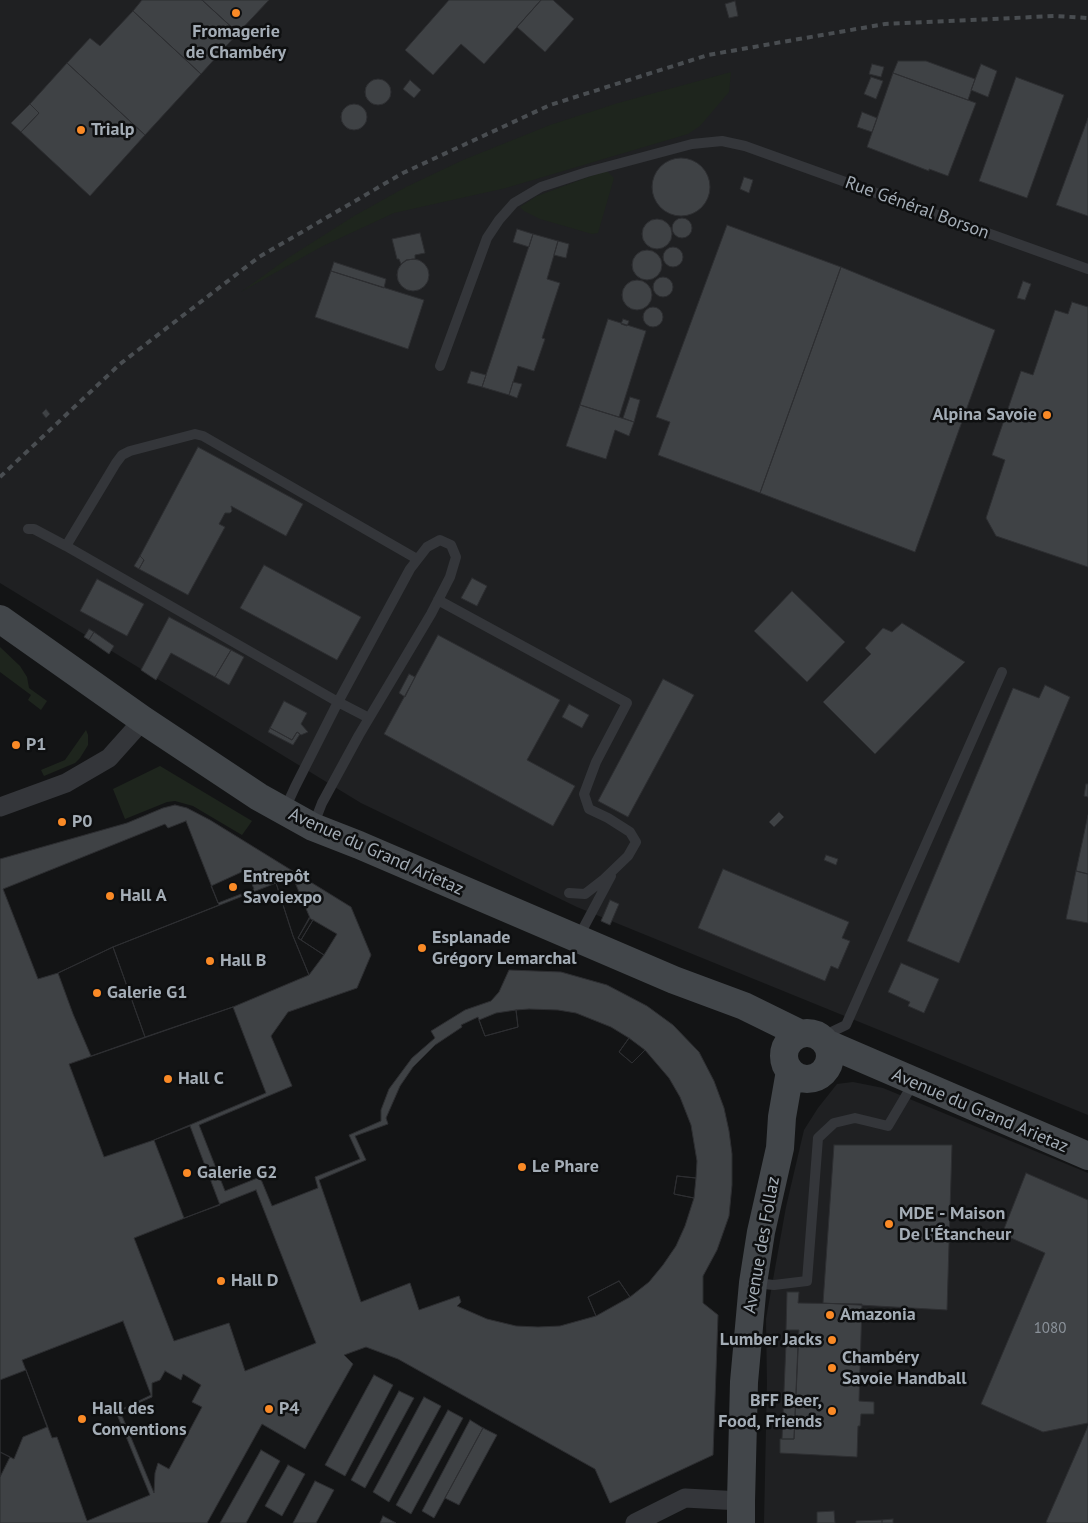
<!DOCTYPE html>
<meta charset="utf-8">
<style>
body{margin:0}
canvas{display:block;background:#131415}
</style>
<canvas width="1088" height="1523"></canvas>
<script>
const context = document.querySelector('canvas').getContext('2d');
context.lineJoin = 'round';
function fill(path, color) { context.fillStyle = color; context.fill(path, 'evenodd'); }
const shape = rows => new Path2D(rows.map(r => 'M' + r).join(''));
function strokePath(path, color, width, dash) { context.strokeStyle = color; context.lineWidth = width; context.lineCap = dash ? 'butt' : 'round'; context.setLineDash(dash || []); context.stroke(path); }
function write(font, color, halo, rows, align = 'center') {
  context.font = font + ' "PT Sans",sans-serif'; context.lineWidth = 5; context.setLineDash([]); context.textBaseline = 'middle'; context.strokeStyle = halo; context.fillStyle = color; for (const [text, x, y, turn = 0] of rows) {
    context.save(); context.translate(x, y); context.rotate((+turn || 0) * Math.PI / 180); context.textAlign = isNaN(turn) ? turn : align; if (halo) context.strokeText(text, 0, 0); context.fillText(text, 0, 0); context.restore();
  }
}
const built = shape([
 [0,0,1088,0,1088,1115,577,907,361,803,0,583],
 [853,1082,883,1088,1088,1173,1088,1523,764,1523,767,1383,766,1319,786,1207,804,1130,818,1108,837,1084]
]);
const green = shape([
 [731,72,729,92,700,126,688,134,506,188,394,213,321,247,241,292,288,258,354,216,406,187,463,160,550,125,618,103],
 [602,172,608,172,614,178,598,233,592,234,540,219,524,211,520,207,537,196],
 [0,647,20,666,27,677,29,688,47,701,41,710,28,700,31,695,0,672],
 [86,730,88,735,88,745,80,758,75,763,44,776,41,770,65,760],
 [160,766,252,821,242,835,193,806,175,801,167,802,125,819,113,789]
]);
const building = shape([
 [142,0,202,0,238,33,201,74,133,11,142,0],
 [202,0,269,0,238,33,202,0],
 [449,0,541,0,484,64,461,44,433,75,405,50,449,0],
 [541,0,553,0,574,19,545,52,517,27,541,0],
 [735,1,738,16,729,18,725,4,735,1],
 [133,11,201,74,145,135,67,63,90,38,100,46,133,11],
 [898,61,926,61,975,79,968,100,893,73,898,61],
 [67,63,145,135,90,196,21,132,39,113,30,104,67,63],
 [872,64,884,67,881,77,869,74,872,64],
 [981,64,997,71,988,97,971,90,981,64],
 [893,73,976,103,948,176,929,169,929,171,867,147,893,73],
 [871,77,883,81,876,99,864,94,871,77],
 [1016,77,1064,95,1027,198,979,181,1016,77],
 '365 92a13 13 0 1 1 26 0a13 13 0 1 1-26 0Z',
 [410,80,421,90,414,98,403,89,410,80],
 [30,104,39,113,21,132,11,123,30,104],
 '341 117a13 13 0 1 1 26 0a13 13 0 1 1-26 0Z',
 [862,112,877,118,872,132,857,127,862,112],
 [1088,118,1088,216,1056,205,1088,118],
 '652 187a29 29 0 1 1 58 0a29 29 0 1 1-58 0Z',
 [744,177,753,180,749,193,740,189,744,177],
 '672 228a10 10 0 1 1 20 0a10 10 0 1 1-20 0Z',
 '642 234a15 15 0 1 1 30 0a15 15 0 1 1-30 0Z',
 [727,225,841,267,760,493,658,455,670,422,656,417,727,225],
 [517,229,533,234,529,247,513,242,517,229],
 [420,233,425,253,415,255,415,259,406,260,401,264,399,259,397,259,392,239,420,233],
 [533,234,558,241,547,279,560,283,542,338,545,339,534,371,518,366,509,395,482,387,533,234],
 [558,241,569,244,566,258,554,255,558,241],
 '663 257a10 10 0 1 1 20 0a10 10 0 1 1-20 0Z',
 '632 265a15 15 0 1 1 30 0a15 15 0 1 1-30 0Z',
 '397 275a16 16 0 1 1 32 0a16 16 0 1 1-32 0Z',
 [334,262,386,279,384,288,331,271,334,262],
 [841,267,995,330,915,552,760,493,841,267],
 [331,271,424,300,408,349,315,317,331,271],
 '653 287a10 10 0 1 1 20 0a10 10 0 1 1-20 0Z',
 '622 295a15 15 0 1 1 30 0a15 15 0 1 1-30 0Z',
 [1023,281,1031,284,1025,300,1017,298,1023,281],
 [1072,302,1088,307,1088,567,996,536,986,518,1005,460,992,455,1021,371,1033,375,1055,310,1068,314,1072,302],
 '643 317a10 10 0 1 1 20 0a10 10 0 1 1-20 0Z',
 [608,319,646,331,619,417,580,405,608,319],
 [623,319,629,321,627,326,621,324,623,319],
 [471,371,486,375,482,387,467,383,471,371],
 [513,382,522,384,517,398,509,395,513,382],
 [630,397,640,400,634,422,623,418,630,397],
 [580,405,634,422,629,436,615,430,606,459,566,446,580,405],
 [46,409,50,414,46,418,42,413,46,409],
 [198,447,303,504,286,536,231,506,232,511,230,513,225,513,219,524,225,527,188,595,139,569,144,560,140,556,198,447],
 [140,556,144,560,139,569,134,566,140,556],
 [264,565,361,617,337,660,240,608,264,565],
 [472,578,487,586,477,606,461,598,472,578],
 [97,579,144,604,127,636,80,611,97,579],
 [792,591,845,642,807,682,754,631,792,591],
 [169,617,231,650,215,677,171,653,156,680,141,670,169,617],
 [902,623,965,662,875,754,823,702,871,654,865,648,883,628,892,632,902,623],
 [89,629,94,632,89,640,84,637,89,629],
 [94,632,114,646,109,654,89,640,94,632],
 [438,635,560,700,527,760,575,786,553,826,384,734,438,635],
 [231,650,244,657,229,685,215,677,231,650],
 [409,674,415,677,405,697,399,693,409,674],
 [663,679,694,695,628,817,598,801,663,679],
 [1045,685,1070,697,959,963,907,941,1013,688,1039,698,1045,685],
 [284,701,307,713,301,724,308,732,301,735,297,732,292,740,270,728,284,701],
 [569,704,589,715,582,728,562,717,569,704],
 [270,728,292,740,297,732,300,734,293,745,268,732,270,728],
 [1086,784,1088,784,1088,797,1084,796,1086,784],
 [175,805,187,808,210,820,351,907,371,955,357,988,288,1012,271,1036,292,1086,199,1125,225,1191,260,1177,272,1206,318,1188,315,1177,360,1159,349,1135,381,1121,381,1110,389,1089,412,1058,435,1038,431,1031,465,1010,491,1001,499,992,509,970,561,972,607,985,647,1006,673,1025,699,1052,714,1081,724,1108,729,1131,732,1154,732,1185,729,1216,717,1250,703,1276,703,1303,718,1315,713,1455,610,1503,595,1469,398,1359,366,1347,344,1355,353,1364,305,1449,262,1424,207,1523,0,1523,0,859,127,823,163,808,175,805],
 [779,812,784,817,774,827,769,822,779,812],
 [1088,815,1088,874,1076,871,1088,815],
 [186,821,219,905,113,947,58,973,38,979,3,889,165,824,168,828,186,821],
 [826,855,838,859,836,865,824,860,826,855],
 [723,869,849,922,842,938,850,941,838,969,831,966,825,981,698,928,723,869],
 [246,870,254,889,218,903,211,886,246,870],
 [1076,871,1088,874,1088,923,1066,919,1076,871],
 [294,880,310,918,298,938,324,955,309,975,293,936,276,883,294,880],
 [276,883,293,936,309,975,233,1007,145,1037,113,947,276,883],
 [610,900,619,904,610,925,601,921,610,900],
 [309,918,313,920,301,940,298,938,309,918],
 [313,920,337,934,324,955,301,940,313,920],
 [113,947,145,1037,91,1056,73,1014,58,973,113,947],
 [901,963,939,979,924,1013,908,1006,910,1002,888,992,901,963],
 [233,1007,266,1093,154,1140,104,1157,69,1064,233,1007],
 [529,1009,558,1010,576,1013,611,1027,629,1038,619,1052,632,1063,645,1050,669,1078,680,1097,691,1125,697,1161,696,1178,677,1176,674,1194,694,1198,685,1226,676,1246,663,1265,649,1282,630,1297,619,1281,588,1297,596,1316,560,1326,538,1327,516,1326,487,1319,457,1306,461,1302,459,1296,419,1310,410,1283,361,1302,319,1180,366,1160,355,1136,388,1124,386,1118,400,1086,413,1067,435,1045,462,1027,461,1025,478,1017,485,1036,518,1027,516,1010,529,1009],
 [516,1010,518,1027,485,1036,479,1020,496,1013,516,1010],
 [629,1038,645,1050,632,1063,619,1052,629,1038],
 [190,1126,220,1205,184,1218,154,1140,190,1126],
 [834,1145,952,1145,947,1310,823,1303,834,1145],
 [1026,1173,1088,1200,1088,1423,1043,1432,981,1404,1045,1253,1002,1234,1026,1173],
 [677,1176,696,1178,694,1198,674,1194,677,1176],
 [256,1190,316,1343,245,1371,229,1323,174,1341,134,1238,256,1190],
 [619,1281,630,1297,596,1316,588,1297,619,1281],
 [787,1292,799,1292,798,1303,862,1304,859,1401,874,1402,874,1414,861,1414,860,1426,858,1426,857,1457,780,1453,780,1439,794,1439,799,1330,786,1330,787,1292],
 [123,1321,151,1395,116,1412,150,1495,87,1521,57,1437,52,1438,22,1360,123,1321],
 [786,1343,798,1344,794,1439,782,1439,786,1343],
 [26,1370,47,1427,23,1437,14,1459,0,1452,0,1380,26,1370],
 [165,1371,181,1380,183,1374,201,1385,192,1402,202,1407,169,1469,158,1463,155,1473,154,1493,120,1411,152,1397,152,1383,160,1380,165,1371],
 [374,1375,393,1385,345,1476,325,1465,374,1375],
 [399,1391,414,1398,365,1488,351,1480,399,1391],
 [424,1397,441,1406,389,1502,373,1492,424,1397],
 [448,1410,463,1418,411,1514,396,1505,448,1410],
 [470,1420,483,1428,434,1518,422,1511,470,1420],
 [1088,1426,1088,1523,1048,1523,1046,1522,1088,1426],
 [483,1428,497,1435,459,1505,445,1498,483,1428],
 [261,1450,280,1461,246,1523,220,1523,261,1450],
 [0,1452,10,1457,0,1477,0,1452],
 [288,1465,305,1474,282,1516,265,1506,288,1465],
 [315,1481,334,1490,316,1523,293,1523,315,1481],
 [834,1511,835,1523,817,1523,817,1512,834,1511],
 [383,1516,396,1523,380,1523,383,1516],
 [893,1519,893,1523,882,1523,882,1520,893,1519],
 [882,1520,882,1523,856,1523,856,1521,882,1520]
]);
const lane = shape([
 [440,366,487,238,499,220,514,203,541,187,587,172,692,144,722,141,745,146,1088,269],
 [28,529,34,529,66,546,338,702,369,718],
 [66,546,116,463,122,455,130,451,195,434,203,436,417,559],
 [438,600,627,703,596,762,584,794,589,809,608,818,630,832,636,842,628,856,603,880,585,894,569,893],
 [284,811,295,787,338,702,410,569,427,547,440,540,451,545,456,557,450,577,431,614,359,735,322,803,313,826],
 [578,938,611,876],
 [821,1037,846,1025,1002,672],
 [754,1283,774,1285,807,1281,818,1138,834,1123,855,1118,888,1126,914,1082]
]);
const street = shape([
 [0,807,66,783,109,758,143,720],
 [635,1523,685,1498,741,1501]
]);
const secondary = shape([
 [0,619,143,720,259,797,313,827,359,845,674,980,744,1006,801,1034],
 '784 1056a23 23 0 1 1 46 0a23 23 0 1 1-46 0Z',
 [826,1043,1088,1156],
 [741,1523,741,1501,744,1382,753,1283,761,1232,780,1148,782,1117,790,1071]
]);
const rail = shape([
 [0,477,120,364,259,257,403,173,550,105,708,55,885,24,1055,16,1088,18]
]);
const markers = [
 [236,13,5,"#fa8a26"],
 [81,130,5,"#fa8a26"],
 [1047,415,5,"#fa8a26"],
 [16,745,5,"#fa8a26"],
 [62,822,5,"#fa8a26"],
 [233,887,5,"#fa8a26"],
 [110,896,5,"#fa8a26"],
 [422,948,5,"#fa8a26"],
 [210,961,5,"#fa8a26"],
 [97,993,5,"#fa8a26"],
 [168,1079,5,"#fa8a26"],
 [522,1167,5,"#fa8a26"],
 [187,1173,5,"#fa8a26"],
 [889,1224,5,"#fa8a26"],
 [221,1281,5,"#fa8a26"],
 [830,1315,5,"#fa8a26"],
 [832,1340,5,"#fa8a26"],
 [832,1368,5,"#fa8a26"],
 [269,1409,5,"#fa8a26"],
 [832,1411,5,"#fa8a26"],
 [82,1419,5,"#fa8a26"]
];
const numberNames = [
 ["1080",1050,1329]
];
const poiNames = [
 ["Fromagerie",236,32,"center"],
 ["de Chambéry",236,53,"center"],
 ["Trialp",91,130],
 ["Alpina Savoie",1037,415,"right"],
 ["P1",26,745],
 ["P0",72,822],
 ["Entrepôt",243,877],
 ["Savoiexpo",243,898],
 ["Hall A",120,896],
 ["Esplanade",432,938],
 ["Grégory Lemarchal",432,959],
 ["Hall B",220,961],
 ["Galerie G1",107,993],
 ["Hall C",178,1079],
 ["Le Phare",532,1167],
 ["Galerie G2",197,1173],
 ["MDE - Maison",899,1214],
 ["De l'Étancheur",899,1235],
 ["Hall D",231,1281],
 ["Amazonia",840,1315],
 ["Lumber Jacks",822,1340,"right"],
 ["Chambéry",842,1358],
 ["Savoie Handball",842,1379],
 ["BFF Beer,",822,1401,"right"],
 ["Food, Friends",822,1422,"right"],
 ["Hall des",92,1409],
 ["Conventions",92,1430],
 ["P4",279,1409]
];
const streetNames = [
 ["Rue Général Borson",917,208,20],
 ["Avenue du Grand Arietaz",376,852,24],
 ["Avenue du Grand Arietaz",980,1111,23],
 ["Avenue des Follaz",762,1245,-80]
];
fill(built, '#1f2022');
fill(green, '#1e251d');
fill(building, '#3f4245');
strokePath(building, '#2d2e31', 1);
strokePath(lane, '#34363a', 10);
strokePath(street, '#34363a', 19);
strokePath(secondary, '#42464a', 28);
strokePath(rail, '#494d51', 4, [6, 5]);
for (const [x, y, r, color] of markers) { const dot = new Path2D(); dot.arc(x, y, r, 0, 2 * Math.PI); context.fillStyle = color; context.fill(dot); strokePath(dot, '#0e0f10', 2); }
write('15px', '#8b929a', null, numberNames);
write('bold 18px', '#a4adb6', '#0e0f10', poiNames, 'left');
write('18px', '#a4adb6', '#0e0f10', streetNames);
</script>
